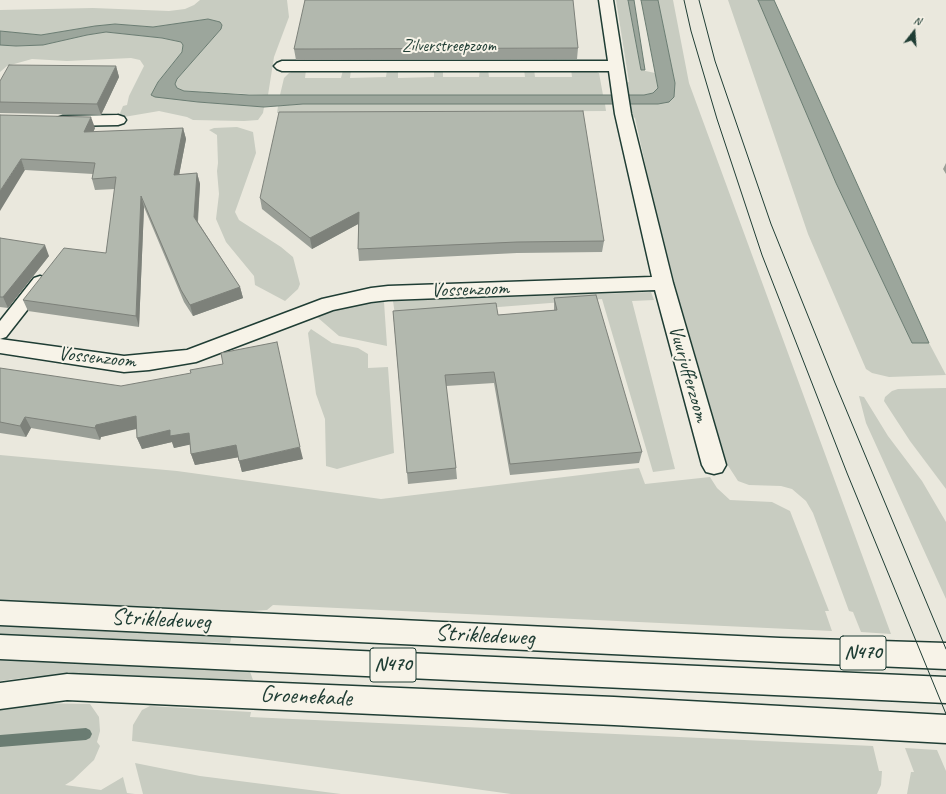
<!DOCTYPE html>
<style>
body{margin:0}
#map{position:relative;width:946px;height:794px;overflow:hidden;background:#eae8dd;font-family:Caveat,sans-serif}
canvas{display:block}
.north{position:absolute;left:894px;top:12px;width:40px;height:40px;-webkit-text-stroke:3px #f7f3e8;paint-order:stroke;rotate:17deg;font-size:11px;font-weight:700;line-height:16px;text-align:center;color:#1f3d34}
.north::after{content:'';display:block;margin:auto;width:14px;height:18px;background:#1f3d34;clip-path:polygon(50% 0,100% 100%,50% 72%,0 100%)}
</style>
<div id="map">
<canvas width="946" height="794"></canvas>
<div class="north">N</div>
</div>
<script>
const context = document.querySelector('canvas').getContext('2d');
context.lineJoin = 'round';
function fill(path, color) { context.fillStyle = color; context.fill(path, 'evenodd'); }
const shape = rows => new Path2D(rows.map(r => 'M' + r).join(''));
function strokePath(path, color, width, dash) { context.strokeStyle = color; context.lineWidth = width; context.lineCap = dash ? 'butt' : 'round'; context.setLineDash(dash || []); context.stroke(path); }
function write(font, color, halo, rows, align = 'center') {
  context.font = font + ' Caveat,sans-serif'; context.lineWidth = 4; context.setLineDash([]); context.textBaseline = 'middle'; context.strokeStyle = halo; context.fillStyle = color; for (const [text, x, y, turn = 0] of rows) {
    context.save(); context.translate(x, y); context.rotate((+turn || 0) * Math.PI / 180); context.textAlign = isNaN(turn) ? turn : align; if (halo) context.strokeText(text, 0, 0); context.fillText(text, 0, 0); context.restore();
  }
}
const green = shape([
 [200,0,287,0,289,17,274,57,268,95,184,91,177,88,175,84,177,79,221,29,222,25,220,22,208,19,153,27,115,24,95,26,41,35,0,31,0,10,93,8,169,11,185,9,194,5],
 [616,0,628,0,641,70,655,73,658,88,653,93,644,95,628,95,626,83,629,82],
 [658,0,673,0,689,83,891,634,861,632,853,612,849,611,813,513,806,501,792,489,781,486,749,485,738,481,727,464,675,285,654,204,635,118,630,115,628,104,658,104,674,97,675,83],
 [728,0,758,0,836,183,912,343,929,343,946,375,889,377,872,373,866,369,808,234],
 [106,32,162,38,181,42,183,45,182,52,158,82,151,95,198,102,264,107,263,113,258,120,244,121,193,120,187,117,159,111,118,118,123,106,127,105,129,96,144,66,140,60,131,58,67,61,32,59,7,66,0,72,0,45,16,46,43,45,87,35],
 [398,69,398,78,434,77,434,69,443,69,443,77,479,77,480,69,488,69,489,77,525,77,524,69,534,69,535,77,572,77,571,69,592,70,599,73,603,95,280,95,284,78,289,73,296,70,306,70,305,78,341,78,343,70,351,70,350,78,386,77,387,70],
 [303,104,605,104,606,111,277,113,278,106],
 [237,127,253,132,256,153,235,212,239,220,281,247,293,257,300,284,298,289,285,301,255,285,254,276,226,242,216,219,219,194,217,171,218,163,217,135,209,130,214,128],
 [651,292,654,300,632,301,675,469,653,472,602,299,395,315,393,301],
 [384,302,387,346,339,336,317,317,348,306],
 [311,329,332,343,358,348,368,354,368,368,388,367,394,453,337,469,326,466,325,419,316,394,308,333],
 [946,388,946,489,910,441,884,401,885,397,892,391,898,389],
 [859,396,864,397,888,436,922,481,946,522,946,599,866,423],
 [0,455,177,471,381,499,639,468,645,484,710,477,717,488,730,500,772,502,790,511,829,611,825,611,832,631,273,605,267,610,237,612,0,601],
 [0,623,232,635,230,643,0,636],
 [0,657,248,666,253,680,106,676,31,677,0,681],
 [33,703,90,704,99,717,100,731,97,742,100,746,94,760,73,780,65,785,101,790,123,777,127,793,135,794,0,794,0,708],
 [150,706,251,712,250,717,873,746,879,771,882,771,881,785,877,794,511,794,132,741,133,725,142,710],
 [905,748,937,750,946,771,946,794,907,794,911,772,914,772],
 [135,763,200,776,341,794,143,794]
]);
const water = shape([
 [628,0,634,0,645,70,641,70,628,0],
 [641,0,658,0,675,83,674,97,669,102,658,104,303,104,264,107,198,102,155,97,151,95,158,82,182,52,183,45,181,42,162,38,106,32,87,35,43,45,16,46,0,45,0,31,41,35,95,26,115,24,153,27,208,19,220,22,222,25,221,29,177,79,175,84,177,88,184,91,249,95,644,95,653,93,658,88,641,0],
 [758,0,774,0,929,343,912,343,836,183,758,0]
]);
const stream = shape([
 [86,728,90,730,92,734,90,738,86,740,0,747,0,735,86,728]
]);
const lane = shape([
 [40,276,46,278,48,282,46,286,6,337,0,339,0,321,34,278,40,276]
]);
const street = shape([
 [599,0,613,0,631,114,673,283,726,465,722,472,714,474,706,472,702,465,655,290,388,300,371,302,333,310,196,362,149,370,124,372,0,353,0,339,124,356,187,350,322,299,371,288,388,286,652,277,615,114,609,71,282,71,277,69,274,66,277,63,282,61,608,61,599,0],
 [118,115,124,117,126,120,124,123,118,125,63,126,57,124,55,121,57,118,63,116,118,115],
 [67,674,614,697,946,715,946,743,614,725,67,700,0,709,0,683,67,674]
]);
const primary = shape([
 [0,601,780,638,946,643,946,669,780,662,0,625,0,601],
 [0,635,946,677,946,703,0,659,0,635]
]);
const tram = shape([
 [684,0,691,31,717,119,762,255,847,473,946,714],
 [699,0,715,61,771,224,835,383,946,649]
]);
const wall = shape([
 [578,48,577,59,296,60,294,49],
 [116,66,119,77,101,115,0,113,0,81],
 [0,115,95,128,93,132,183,128,186,139,179,175,197,173,200,184,198,222,240,287,243,298,193,316,184,302,144,207,139,327,28,311,23,300,106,253,115,189,95,190,92,179,93,174,25,170],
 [946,163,946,174,943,169],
 [260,198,604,241,602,252,517,253,359,261,358,249,358,224,312,249,262,209],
 [0,238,49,256,8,308,0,307],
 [554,298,642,452,639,463,510,475,494,383,446,386,456,468,457,479,408,484,393,311,498,315,554,310],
 [0,368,303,459,242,472,238,457,195,465,191,454,190,444,174,448,172,442,142,449,137,438,137,428,101,437,100,440,31,428,26,437,0,433]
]);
const shadedWall = shape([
 [116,66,119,77,101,115,97,104],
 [91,117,95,128,88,144,84,132],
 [183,128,186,139,177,186,174,175],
 [21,159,25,170,0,211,0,191],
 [197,173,200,184,197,228,194,217],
 [141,196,144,207,139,327,136,316],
 [359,212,360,223,312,249,310,238],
 [45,245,49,256,8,308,3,297],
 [240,287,243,298,193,316,190,305],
 [136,416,141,428,101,437,100,440,95,428,96,425],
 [25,417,31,428,26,437,20,426],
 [170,430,189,433,193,444,174,448,172,442,142,449,137,438],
 [236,445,240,457,195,465,191,454],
 [300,447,303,459,242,472,239,461]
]);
const building = shape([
 [305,0,573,0,578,48,294,49,305,0],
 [9,65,116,66,97,104,0,102,0,81,9,65],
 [583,111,604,241,517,242,358,249,359,212,310,238,260,198,279,112,583,111],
 [0,115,91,117,84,132,183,128,174,175,197,173,194,217,240,287,190,305,181,290,141,196,136,316,23,300,64,248,106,253,116,177,92,179,95,163,21,159,0,191,0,115],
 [0,238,45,245,3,297,0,297,0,238],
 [596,295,642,452,510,464,494,372,445,375,456,468,407,473,393,311,496,303,498,315,557,310,554,298,596,295],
 [277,342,300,447,239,461,236,445,191,454,189,433,170,436,170,430,137,438,136,416,96,425,95,428,25,417,20,426,0,422,0,368,121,386,191,373,190,370,223,364,221,353,277,342]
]);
const farStreetnames = [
 ["Zilverstreepzoom",449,47]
];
const shields = [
 [863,653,46],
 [393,665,46]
];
const shieldNames = [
 ["N470",863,653],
 ["N470",393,665]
];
const streetNames = [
 ["Vossenzoom",470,290,-2],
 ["Vossenzoom",97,358,6],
 ["Vuurjufferzoom",688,374,74]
];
const nearStreetnames = [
 ["Strikledeweg",161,620,3],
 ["Strikledeweg",485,636,3],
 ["Groenekade",306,697,3]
];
fill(green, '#c8ccc1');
fill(water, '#9ca69c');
strokePath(water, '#6a7c72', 1);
fill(stream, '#6a7c72');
strokePath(lane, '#1f3d34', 3);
strokePath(street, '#1f3d34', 3);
strokePath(primary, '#1f3d34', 3);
fill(lane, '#f7f3e8');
fill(street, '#f7f3e8');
fill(primary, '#f7f3e8');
strokePath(tram, '#1f3d34', 1);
fill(wall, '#999e96');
fill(shadedWall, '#7d817a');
fill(building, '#b2b8ae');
strokePath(building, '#7d817a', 1);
write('17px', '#1f3d34', '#f7f3e8', farStreetnames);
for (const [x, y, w] of shields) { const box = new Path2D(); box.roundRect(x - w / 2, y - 17, w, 34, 3); context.fillStyle = '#f7f3e8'; context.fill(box); strokePath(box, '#1f3d34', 1); }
write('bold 19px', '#1f3d34', null, shieldNames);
write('20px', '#1f3d34', '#f7f3e8', streetNames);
write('24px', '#1f3d34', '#f7f3e8', nearStreetnames);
</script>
